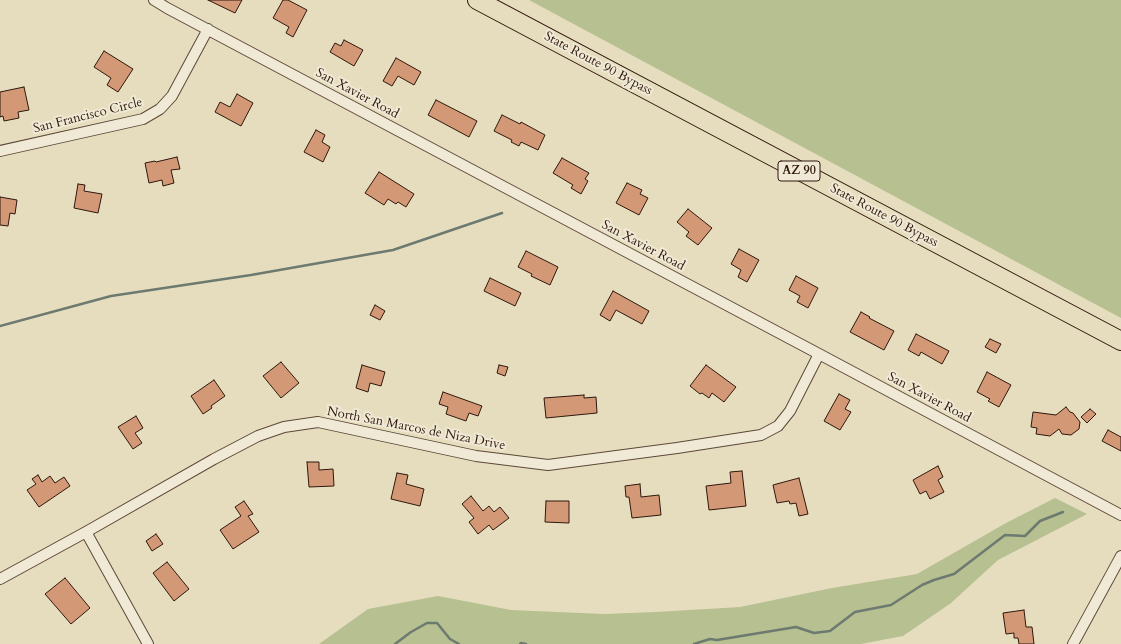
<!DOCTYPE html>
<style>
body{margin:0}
canvas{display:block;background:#e6ddbe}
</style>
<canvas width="1121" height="644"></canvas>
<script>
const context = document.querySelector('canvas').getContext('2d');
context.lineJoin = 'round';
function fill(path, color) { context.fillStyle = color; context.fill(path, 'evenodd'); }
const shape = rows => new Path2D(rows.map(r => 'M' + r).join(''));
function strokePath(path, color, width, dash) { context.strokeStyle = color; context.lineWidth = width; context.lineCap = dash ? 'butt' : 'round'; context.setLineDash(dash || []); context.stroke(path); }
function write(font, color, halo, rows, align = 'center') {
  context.font = font + ' Cardo,serif'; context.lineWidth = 4; context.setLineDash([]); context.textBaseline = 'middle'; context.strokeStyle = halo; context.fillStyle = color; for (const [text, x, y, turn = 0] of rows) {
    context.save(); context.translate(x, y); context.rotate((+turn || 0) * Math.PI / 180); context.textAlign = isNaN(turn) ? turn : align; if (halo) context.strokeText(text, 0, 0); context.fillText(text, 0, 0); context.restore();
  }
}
const green = shape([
 [529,0,1121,0,1121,318],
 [1055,498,1087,514,998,560,951,603,903,636,861,644,319,644,368,609,438,596,511,610,604,614,656,612,740,607,832,588,917,574,1006,523]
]);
const stream = shape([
 [0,326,111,296,251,275,393,250,502,213],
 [395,644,411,632,427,623,437,623,450,639,459,644],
 [520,644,521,643,526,644],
 [694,644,710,639,717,640,796,627,814,633,830,631,855,612,891,605,922,585,934,580,954,574,1005,535,1025,536,1040,521,1063,512]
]);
const building = shape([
 [208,0,242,0,235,13,208,0],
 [283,0,288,0,307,10,293,37,286,33,289,27,273,18,283,0],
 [344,40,363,50,354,66,330,52,335,43,341,46,344,40],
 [104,51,133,69,118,92,107,85,111,78,94,67,104,51],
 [396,58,421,72,414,85,398,76,392,86,383,81,396,58],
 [24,87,29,110,18,112,19,118,4,121,3,116,0,117,0,92,24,87],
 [237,94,253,103,241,126,215,112,220,102,230,107,237,94],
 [436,100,477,121,469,137,428,115,436,100],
 [502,115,520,124,521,122,545,135,538,150,521,142,519,146,511,142,512,140,494,131,502,115],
 [316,130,325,135,322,142,330,147,323,162,304,152,316,130],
 [177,157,180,169,171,170,174,183,163,186,162,180,149,183,145,163,155,161,156,162,177,157],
 [562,158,589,173,585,179,588,181,581,194,571,188,573,185,553,173,562,158],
 [379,172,414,194,406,207,398,202,396,204,388,199,384,205,365,193,379,172],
 [627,183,642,190,640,194,648,198,639,215,616,203,627,183],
 [78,184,85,185,84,191,102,194,98,213,74,208,78,184],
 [0,197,17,200,15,214,10,213,8,226,0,225,0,197],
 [688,209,712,228,698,245,686,236,689,232,677,222,688,209],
 [739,249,759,260,747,282,738,277,741,270,731,264,739,249],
 [526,251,558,267,550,285,531,276,532,274,518,267,526,251],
 [796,276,818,288,808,308,797,302,800,296,789,290,796,276],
 [490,278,521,293,515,306,484,291,490,278],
 [613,291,649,311,642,324,616,310,610,321,600,315,613,291],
 [375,305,385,311,380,320,370,315,375,305],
 [861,312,870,317,869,318,894,331,884,350,850,332,861,312],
 [916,334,949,351,942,364,921,352,919,356,908,350,916,334],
 [990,339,1001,344,996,353,985,347,990,339],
 [281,362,299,383,281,398,263,376,281,362],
 [362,365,385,372,381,386,370,383,368,392,356,388,362,365],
 [499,365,508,367,505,376,497,373,499,365],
 [706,365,736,387,724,402,712,393,709,398,702,393,700,394,690,386,706,365],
 [987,372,1011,385,999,407,988,401,990,399,977,392,987,372],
 [214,380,225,396,211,406,212,408,203,414,191,396,214,380],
 [443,392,482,406,478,416,469,413,466,421,446,414,448,407,439,404,443,392],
 [839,394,850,400,845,409,851,412,840,430,824,421,839,394],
 [584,395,584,398,596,397,597,413,546,418,544,398,584,395],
 [1066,407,1070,412,1073,413,1080,422,1079,429,1071,435,1062,434,1059,429,1050,436,1036,434,1037,428,1031,427,1033,412,1056,415,1066,407],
 [1090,409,1096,414,1087,423,1081,417,1090,409],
 [136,416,143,428,135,433,142,443,133,449,118,427,136,416],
 [1108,430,1121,437,1121,451,1102,441,1108,430],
 [307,462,319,462,319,470,333,469,334,486,309,487,307,462],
 [938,466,943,477,938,480,944,492,930,499,926,491,920,494,913,480,938,466],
 [742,471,746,506,709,510,706,486,731,483,730,472,742,471],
 [397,473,408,475,406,484,424,489,420,506,391,499,397,473],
 [38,475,42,482,50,476,55,483,64,477,70,486,39,507,27,490,36,484,32,479,38,475],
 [799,478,808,514,799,516,796,503,790,504,789,501,777,503,773,485,799,478],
 [640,484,641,497,659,495,661,515,632,518,629,497,626,497,625,486,640,484],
 [471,496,483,511,489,506,494,512,500,507,509,518,493,530,489,525,478,534,469,522,474,518,462,504,471,496],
 [244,501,253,514,248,516,259,532,233,549,220,530,241,516,235,507,244,501],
 [546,501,569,501,569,523,545,522,546,501],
 [156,534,163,544,152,551,146,541,156,534],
 [167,562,189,589,174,601,153,573,167,562],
 [65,578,90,608,71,624,45,594,65,578],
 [1024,610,1026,627,1032,627,1034,644,1019,644,1018,638,1014,638,1014,633,1006,634,1003,613,1024,610]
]);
const street = shape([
 [154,0,167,8,819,354,1121,515],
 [0,151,143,119,160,109,172,96,208,29],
 [86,532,148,644],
 [0,579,86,532,214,459,258,436,284,427,318,422,476,456,548,465,677,448,761,435,778,426,790,411,819,354],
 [1073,644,1121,556]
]);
const highway = shape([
 [477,0,1121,341]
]);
const shields = [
 [799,171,42]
];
const shieldNames = [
 ["AZ 90",799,171]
];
const streetNames = [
 ["State Route 90 Bypass",598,64,28],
 ["San Xavier Road",357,94,28],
 ["San Francisco Circle",88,116,-14],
 ["State Route 90 Bypass",884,216,28],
 ["San Xavier Road",643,246,28],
 ["San Xavier Road",929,398,28],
 ["North San Marcos de Niza Drive",416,429,11]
];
fill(green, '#b7c090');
strokePath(stream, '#6d7a70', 2.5);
fill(building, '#d39976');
strokePath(building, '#2f170c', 1);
strokePath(street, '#5d4838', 12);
strokePath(highway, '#2f170c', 20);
strokePath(street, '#efe9d5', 10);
strokePath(highway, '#e6ddbe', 18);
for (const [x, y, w] of shields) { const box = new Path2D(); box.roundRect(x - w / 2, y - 10, w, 20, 3); context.fillStyle = '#efe9d5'; context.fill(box); strokePath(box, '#2f170c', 1); }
write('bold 12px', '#2f170c', null, shieldNames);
write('13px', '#2f170c', '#efe9d5', streetNames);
</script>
